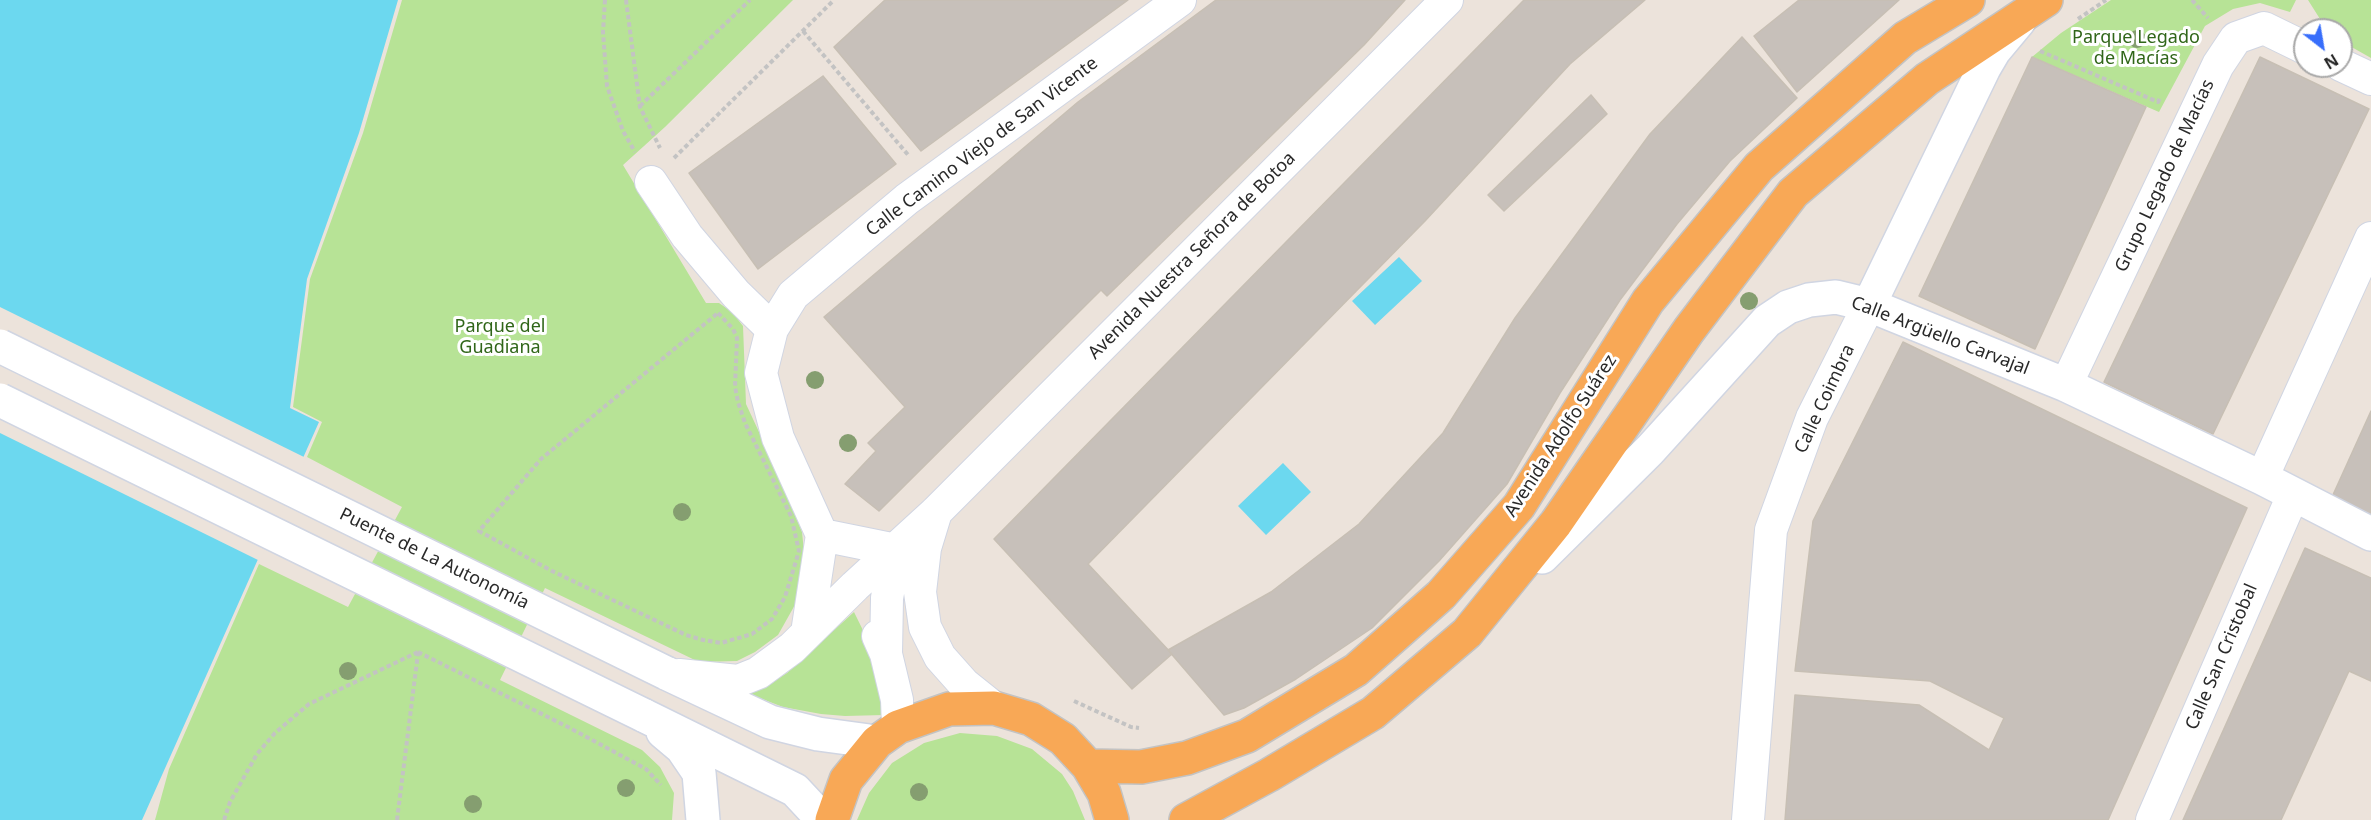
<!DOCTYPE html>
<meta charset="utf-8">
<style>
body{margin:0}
#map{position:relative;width:2371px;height:820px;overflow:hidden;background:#ece3db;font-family:"Noto Sans",sans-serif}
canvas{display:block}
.north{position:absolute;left:2293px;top:18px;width:60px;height:60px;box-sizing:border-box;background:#fff;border:2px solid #a9a9a9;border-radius:50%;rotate:149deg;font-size:16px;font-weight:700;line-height:24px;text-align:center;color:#292929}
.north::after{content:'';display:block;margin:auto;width:21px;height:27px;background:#386efb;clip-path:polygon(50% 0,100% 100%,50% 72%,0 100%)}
</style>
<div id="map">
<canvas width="2371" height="820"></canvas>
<div class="north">N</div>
</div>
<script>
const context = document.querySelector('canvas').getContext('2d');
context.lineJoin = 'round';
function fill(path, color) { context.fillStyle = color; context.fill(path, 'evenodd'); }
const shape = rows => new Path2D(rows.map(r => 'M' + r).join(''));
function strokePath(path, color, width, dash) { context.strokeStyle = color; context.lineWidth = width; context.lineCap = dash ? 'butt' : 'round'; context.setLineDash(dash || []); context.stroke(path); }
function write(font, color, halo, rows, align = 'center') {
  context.font = font + ' "Noto Sans",sans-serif'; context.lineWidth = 6; context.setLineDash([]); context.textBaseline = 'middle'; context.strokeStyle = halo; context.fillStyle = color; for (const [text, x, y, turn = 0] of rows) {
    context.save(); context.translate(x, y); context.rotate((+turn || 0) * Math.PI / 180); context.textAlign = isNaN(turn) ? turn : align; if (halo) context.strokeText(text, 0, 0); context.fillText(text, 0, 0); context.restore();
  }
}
const green = shape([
 [402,0,793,0,665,127,623,165,706,303,719,303,732,312,743,326,746,404,779,475,802,532,805,561,796,603,778,635,755,652,737,661,699,662,545,588,500,680,642,750,660,767,674,793,672,820,155,820,169,769,259,564,348,607,402,507,307,457,322,422,293,407,310,279,363,133],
 [2111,0,2296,0,2290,12,2260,3,2233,9,2205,26,2159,112,2032,57,2061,33],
 [2308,0,2371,0,2371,58,2341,41,2341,30,2327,30],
 [854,612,882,669,884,715,845,716,821,714,783,707,744,692,761,689,787,673],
 [960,733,997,736,1032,749,1062,774,1073,791,1085,820,857,820,869,793,892,763,924,743]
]);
const water = shape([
 [0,0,398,0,359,133,307,279,290,408,319,422,142,820,0,820],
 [1399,257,1422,281,1375,325,1352,301],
 [1283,463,1311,492,1266,535,1238,506]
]);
const pier = shape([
 [0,307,306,458,260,561,0,433]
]);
const building = shape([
 [885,0,1128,0,921,151,834,47,885,0],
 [1216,0,1405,0,1364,45,1107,296,1101,290,879,511,845,484,876,451,868,443,905,407,824,317,1078,102,1216,0],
 [1524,0,1645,0,1570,64,1425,221,1088,564,1172,654,1132,689,994,539,1524,0],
 [1799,0,1899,0,1797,92,1754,36,1799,0],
 [1742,37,1797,98,1730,161,1677,224,1620,300,1560,393,1507,484,1439,561,1372,628,1296,679,1244,708,1224,715,1168,650,1271,592,1359,524,1443,433,1515,318,1650,134,1742,37],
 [2032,57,2146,107,2035,349,1919,296,2032,57],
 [2260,57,2369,109,2213,434,2104,382,2260,57],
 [823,76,896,164,758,269,689,173,823,76],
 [1591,95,1607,114,1504,211,1488,195,1591,95],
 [1903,342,2247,508,2108,820,1785,820,1795,695,1919,705,1989,750,2004,718,1930,681,1795,671,1813,521,1903,342],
 [2371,411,2371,517,2332,497,2371,411],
 [2305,548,2371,578,2371,681,2349,671,2281,820,2183,820,2305,548]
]);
const path = shape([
 [605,0,603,32,607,86,623,131,635,152],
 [626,0,640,107,660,148],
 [2192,0,2208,18],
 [2078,19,2106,0],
 [803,31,909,156],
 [2040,51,2158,102,2160,98],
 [640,106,750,0],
 [674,158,834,0],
 [718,313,733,329,737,338,735,387,738,402,745,423,791,516,799,551,785,597,772,619,752,634,721,643,703,640,686,635,552,571,479,531,541,459,718,313],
 [418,652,568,727,646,769,661,785],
 [1074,701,1131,727,1139,728],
 [224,820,230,802,257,754,275,733,309,704,418,652],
 [397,820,418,653]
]);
const minor = shape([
 [2341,65,2371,79],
 [651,182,687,236,736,294,772,329],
 [2066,385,2218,65,2236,38,2264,28,2305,48],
 [2262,478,2371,238],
 [936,512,925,548,920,592,925,627,940,657,964,684,994,708],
 [822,535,896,550,887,598,886,654],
 [807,633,822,535,778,438,761,373,772,329,793,295,907,199,1180,0],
 [878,636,886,654,897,700,898,727],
 [679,675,738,681,758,673,792,648,855,586,936,512,1447,0],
 [1748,820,1771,530,1812,418,1869,305],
 [2152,820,2293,495]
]);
const secondary = shape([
 [1869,305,1984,68,1994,51,2019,21],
 [1542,557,1650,450,1767,321,1788,307,1809,300,1836,297,1869,305,2066,385,2262,478,2371,534],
 [666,673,770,722,818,734,877,742],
 [643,715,795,790,823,820],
 [663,732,682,748,699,773,703,820]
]);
const trunk = shape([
 [1088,766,1141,767,1187,758,1247,736,1356,670,1441,595,1519,506,1648,301,1759,167,1905,38,1968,0],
 [832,820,846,780,877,742,898,727,949,709,994,708,1031,719,1063,739,1088,766,1104,793,1112,820],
 [1186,820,1269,775,1373,713,1467,633,1556,523,1689,330,1793,193,1927,79,2046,0]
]);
const secondaryBridge = shape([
 [0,346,666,673],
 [0,400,643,715]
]);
const trees = [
 [2137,39],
 [1749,301],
 [815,380],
 [848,443],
 [682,512],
 [348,671],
 [626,788],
 [919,792],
 [473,804]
];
const parkNames = [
 ["Parque Legado",2136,38],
 ["de Macías",2136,59],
 ["Parque del",500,327],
 ["Guadiana",500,348]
];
const streetNames = [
 ["Calle Camino Viejo de San Vicente",982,147,-37],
 ["Grupo Legado de Macías",2165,176,-65],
 ["Avenida Nuestra Señora de Botoa",1192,256,-45],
 ["Calle Argüello Carvajal",1940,336,21],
 ["Calle Coimbra",1825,399,-65],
 ["Avenida Adolfo Suárez",1561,436,-57],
 ["Puente de La Autonomía",434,559,26],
 ["Calle San Cristobal",2222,657,-67]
];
fill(green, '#b7e396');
fill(water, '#6cd8ef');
fill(pier, '#ece3db');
fill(building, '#c7c0ba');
strokePath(building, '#c7bfb4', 1.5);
strokePath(minor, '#d0d5e2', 34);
strokePath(secondary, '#d0d5e2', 36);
strokePath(trunk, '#c3c3c3', 36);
strokePath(path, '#c3c3c3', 4, [4.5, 3]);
strokePath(minor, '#fff', 32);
strokePath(secondary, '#fff', 33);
strokePath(trunk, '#f8a856', 33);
strokePath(secondaryBridge, '#d0d5e2', 36, []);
strokePath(secondaryBridge, '#fff', 33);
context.fillStyle = '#859e70';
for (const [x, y] of trees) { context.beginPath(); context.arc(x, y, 9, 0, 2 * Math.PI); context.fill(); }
write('18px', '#306619', '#fff', parkNames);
write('18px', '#292929', '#fff', streetNames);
</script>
